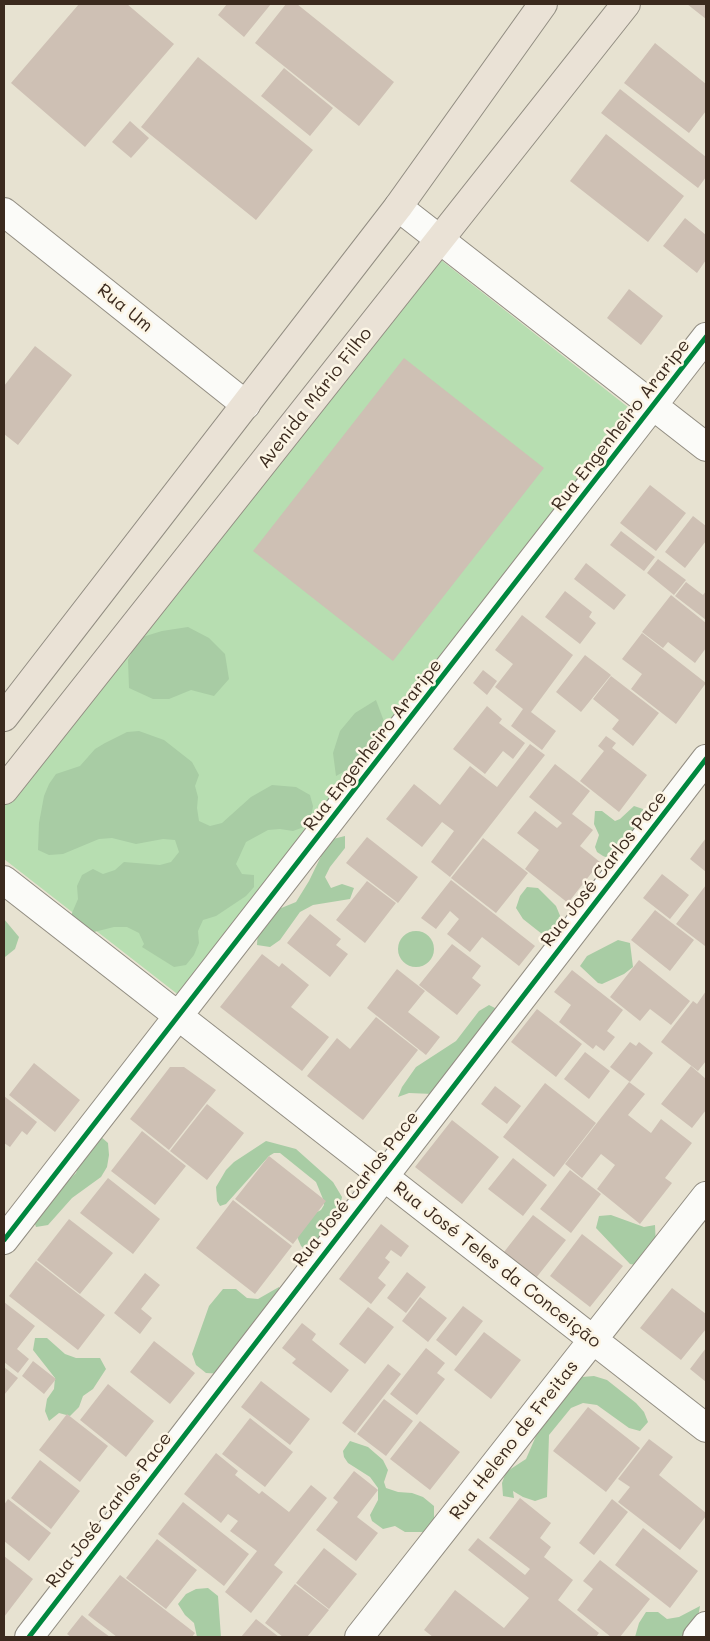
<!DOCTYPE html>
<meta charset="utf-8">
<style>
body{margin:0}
#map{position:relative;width:710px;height:1641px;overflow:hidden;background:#e7e2d1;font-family:Mali,sans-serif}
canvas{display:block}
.frame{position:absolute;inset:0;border:5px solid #3b2a1e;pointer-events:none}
</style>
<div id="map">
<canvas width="710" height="1641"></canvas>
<div class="frame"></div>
</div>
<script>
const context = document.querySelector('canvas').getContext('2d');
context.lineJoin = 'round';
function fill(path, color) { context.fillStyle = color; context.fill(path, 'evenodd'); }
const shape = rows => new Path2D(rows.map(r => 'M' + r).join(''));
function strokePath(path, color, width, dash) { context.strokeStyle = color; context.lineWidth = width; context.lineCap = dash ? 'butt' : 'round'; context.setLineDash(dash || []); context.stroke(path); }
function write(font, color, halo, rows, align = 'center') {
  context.font = font + ' Mali,sans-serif'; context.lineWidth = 5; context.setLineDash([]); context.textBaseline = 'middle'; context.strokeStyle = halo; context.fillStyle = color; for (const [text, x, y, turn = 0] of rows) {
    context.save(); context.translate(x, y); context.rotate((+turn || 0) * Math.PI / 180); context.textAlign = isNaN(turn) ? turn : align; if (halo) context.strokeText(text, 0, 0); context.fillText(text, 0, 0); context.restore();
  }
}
const green = shape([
 [436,256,638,415,185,1000,4,859,4,800]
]);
const forest = shape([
 [188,627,209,638,225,654,229,679,214,696,191,690,169,699,153,699,129,688,128,660,139,638,162,631],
 [376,700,385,724,356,765,336,776,333,753,340,731,355,713],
 [139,731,164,740,192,762,199,775,195,786,198,797,197,808,199,821,210,826,222,823,251,797,272,785,296,787,310,795,313,806,311,819,304,827,293,831,280,829,268,830,246,842,236,864,242,874,254,875,254,887,246,896,216,916,203,920,198,931,199,943,194,955,186,965,174,967,142,947,144,944,139,933,127,927,114,927,90,933,69,920,78,899,77,886,82,875,93,869,103,874,115,870,124,862,160,865,171,862,179,852,175,840,163,839,136,844,112,838,99,839,63,854,49,855,38,850,39,823,44,796,49,784,56,774,80,766,95,749,105,743,127,732],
 [634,806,646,810,641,832,614,858,608,854,608,858,603,856,597,852,595,847,599,835,594,824,595,811,602,811,615,821,620,819],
 [345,836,345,848,330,867,325,877,331,888,342,884,354,888,350,899,313,905,300,912,280,940,270,947,257,945,258,929,274,911,296,902,309,881,325,848,333,839],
 [527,887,538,888,556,906,561,918,555,929,542,934,523,919,516,908,520,896],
 [4,919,19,937,15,949,5,957],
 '398 949a18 18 0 1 1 36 0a18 18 0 1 1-36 0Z',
 [618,940,630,943,633,967,624,974,602,984,598,983,580,966,587,956],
 [489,1005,499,1010,433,1094,409,1093,398,1097,402,1087,416,1067,456,1041,479,1011],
 [100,1136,108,1143,109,1155,107,1167,101,1177,72,1198,48,1225,36,1227,32,1215,76,1173,80,1161],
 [266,1141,296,1149,333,1182,342,1197,338,1216,311,1255,301,1246,295,1232,309,1216,321,1210,324,1205,323,1199,316,1182,280,1153,274,1153,269,1156,226,1204,220,1206,217,1201,216,1187,226,1170,234,1162],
 [611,1215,644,1227,655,1225,656,1249,641,1266,630,1264,596,1228,599,1216],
 [279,1287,281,1298,224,1374,206,1373,196,1365,192,1354,209,1306,223,1289,236,1289,247,1298,258,1299],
 [35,1338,47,1338,65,1354,76,1358,100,1358,106,1369,93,1389,83,1396,79,1407,70,1416,59,1413,49,1421,45,1411,47,1399,54,1389,55,1378,33,1350],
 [594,1376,607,1380,636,1403,644,1412,648,1422,640,1431,629,1428,597,1405,583,1403,571,1408,549,1435,547,1497,535,1501,523,1497,513,1491,514,1498,503,1496,502,1483,506,1472,526,1459,536,1436,574,1385,582,1377],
 [350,1441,368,1447,383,1460,388,1470,384,1482,386,1488,398,1492,412,1493,423,1497,434,1506,434,1523,425,1532,405,1532,395,1526,383,1529,372,1521,370,1515,378,1500,378,1488,370,1477,348,1463,344,1457,343,1451],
 [208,1588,218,1596,221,1637,197,1637,194,1623,185,1615,178,1604,186,1594,196,1589],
 [700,1606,696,1628,690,1637,635,1637,639,1623,646,1612,658,1612,667,1619,679,1617]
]);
const building = shape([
 [79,4,127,4,174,44,85,147,11,83],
 [227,4,271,4,244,37,218,15],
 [286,4,297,4,394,82,359,126,255,43],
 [687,4,706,4,706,19],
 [655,43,706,84,706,111,689,133,624,83],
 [198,57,313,150,256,220,141,127],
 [284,68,333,108,310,136,261,96],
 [620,89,706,157,706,177,698,188,601,113],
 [130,121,149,138,131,158,112,142],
 [606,134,684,196,648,242,570,181],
 [685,218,706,235,706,260,697,273,663,246],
 [629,289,663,316,641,345,607,318],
 [35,346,72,375,18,445,4,434,4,386],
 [404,358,544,468,393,661,253,551],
 [650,485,686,513,656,551,620,523],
 [693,516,706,526,706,541,685,568,665,552],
 [621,531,655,557,644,571,610,545],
 [658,559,686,580,674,595,647,573],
 [586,563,626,595,614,610,574,579],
 [686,582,703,595,706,591,706,620,675,596],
 [565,591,592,612,589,617,596,623,580,644,545,617],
 [671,595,706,623,706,648,695,663,668,642,663,648,642,632],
 [522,615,573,655,531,712,556,731,542,750,511,726,523,709,495,687,513,664,495,650],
 [642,633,706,683,676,724,631,689,642,674,622,659],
 [585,655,611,675,581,712,556,692],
 [483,670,497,681,487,695,473,683],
 [611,676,659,713,633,746,612,729,619,720,593,699],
 [487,706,502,719,499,723,525,743,513,759,503,751,485,774,453,749],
 [606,736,616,743,612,748,647,775,619,812,580,781,604,751,598,746],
 [530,744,545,755,450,877,431,862,454,831,442,822,422,847,386,819,414,784,440,805,470,766,497,787],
 [555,764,590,791,572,814,593,830,580,846,600,862,568,903,525,869,539,850,517,833,535,811,557,828,562,823,529,797],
 [367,837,418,877,398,903,346,863],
 [483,838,528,873,496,913,451,878],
 [706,838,706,872,690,859],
 [662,874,689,895,670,919,643,898],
 [451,880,535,946,519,966,482,937,470,952,447,934,459,919,450,911,436,929,421,918],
 [367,881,396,903,365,943,336,920],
 [706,885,706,943,705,946,676,924],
 [655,910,694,940,670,971,631,940],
 [310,914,341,939,336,945,348,954,330,977,287,943],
 [452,944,481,966,472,978,481,985,457,1015,419,985],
 [262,954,279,967,282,963,309,985,291,1007,329,1037,302,1071,220,1007],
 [639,960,690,1001,671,1025,650,1009,640,1021,610,997],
 [397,969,425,991,408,1012,440,1037,426,1055,367,1008],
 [572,970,623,1010,607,1031,615,1037,604,1051,596,1045,593,1049,559,1022,571,1005,554,992],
 [706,991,706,1061,698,1071,661,1042,693,1001,697,1004],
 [537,1009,582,1044,556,1077,511,1042],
 [376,1017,418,1050,363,1120,307,1076,337,1038,350,1049],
 [630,1042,636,1046,639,1042,653,1053,630,1082,610,1067],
 [585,1052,610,1071,589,1099,564,1079],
 [34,1063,80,1100,55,1132,9,1095],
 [691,1066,706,1079,706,1110,692,1128,661,1104],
 [170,1067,184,1067,216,1090,169,1150,130,1119],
 [629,1082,645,1094,628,1115,651,1133,661,1119,692,1143,665,1178,672,1183,640,1224,597,1189,615,1165,601,1154,582,1178,565,1164],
 [545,1083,596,1123,554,1177,503,1137],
 [495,1086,521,1106,507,1124,481,1104],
 [4,1096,37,1122,27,1135,22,1131,10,1147,4,1143],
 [207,1104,244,1133,207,1180,170,1151],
 [452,1120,499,1157,462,1204,415,1167],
 [142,1131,186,1166,155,1205,111,1171],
 [269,1156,326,1201,293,1244,235,1199],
 [513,1158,547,1185,523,1216,488,1189],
 [570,1170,601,1194,571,1233,540,1209],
 [108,1178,160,1219,133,1254,80,1213],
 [233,1200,292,1246,255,1294,196,1248],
 [533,1215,566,1240,536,1278,504,1252],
 [69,1219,113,1253,80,1294,37,1260],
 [381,1224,409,1246,401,1257,391,1250,385,1258,390,1262,378,1278,386,1285,371,1304,339,1279],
 [582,1234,623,1266,590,1307,550,1276],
 [36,1261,105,1315,78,1350,9,1296],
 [407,1272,426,1287,406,1313,387,1298],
 [145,1273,160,1285,141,1309,152,1318,140,1334,114,1313],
 [672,1288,706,1314,706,1329,681,1360,640,1328],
 [420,1297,447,1318,428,1342,402,1321],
 [4,1302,35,1326,17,1349,29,1359,18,1373,4,1362],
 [463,1306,483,1321,456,1356,436,1340],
 [368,1307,394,1327,365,1364,339,1344],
 [302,1323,316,1334,312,1340,349,1370,331,1393,292,1363,296,1359,282,1348],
 [484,1332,521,1360,491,1399,454,1370],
 [154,1341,195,1373,170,1404,130,1372],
 [426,1348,445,1363,437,1373,445,1379,417,1415,390,1394],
 [706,1348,706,1382,690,1369],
 [33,1361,56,1379,44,1394,22,1376],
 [388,1364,401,1374,355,1433,342,1423],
 [4,1367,18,1378,4,1395],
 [261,1381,310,1419,290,1445,241,1407],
 [108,1384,154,1421,126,1457,80,1420],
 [384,1399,413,1421,386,1456,357,1434],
 [588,1407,640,1448,606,1492,553,1451],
 [67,1414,108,1446,80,1482,39,1450],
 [250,1418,293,1452,265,1487,222,1454],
 [420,1421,460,1452,430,1490,390,1459],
 [649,1439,673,1457,659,1475,706,1513,706,1516,680,1550,618,1502,630,1487,618,1479],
 [216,1453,238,1471,235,1475,259,1494,262,1491,289,1512,311,1485,327,1498,274,1565,283,1572,251,1613,225,1592,257,1551,230,1531,238,1521,228,1514,221,1523,184,1494],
 [40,1460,80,1491,51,1529,11,1498],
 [354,1471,378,1490,357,1517,378,1533,356,1561,316,1530,338,1502,333,1498],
 [520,1498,551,1523,540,1538,551,1547,544,1557,573,1580,558,1600,599,1633,596,1637,433,1637,424,1630,455,1590,504,1628,529,1598,468,1550,478,1538,525,1575,530,1569,489,1538],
 [8,1499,51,1533,29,1561,4,1541,4,1505],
 [612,1499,628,1512,594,1555,579,1543],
 [183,1502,249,1554,224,1586,158,1534],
 [643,1528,698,1571,670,1608,615,1565],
 [157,1539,197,1570,166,1609,126,1578],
 [324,1548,357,1574,329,1609,296,1583],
 [4,1556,33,1579,4,1617],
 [600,1560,650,1599,620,1637,611,1637,577,1610,593,1589,583,1581],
 [120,1575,195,1633,192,1637,117,1637,88,1615],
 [295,1584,329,1610,307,1637,283,1637,265,1623],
 [82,1615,95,1626,110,1637,71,1637,67,1634],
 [256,1619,279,1637,241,1637]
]);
const minor = shape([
 [398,207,706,447],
 [4,212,246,405],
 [4,880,706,1428],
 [4,1240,706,337],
 [29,1637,706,759],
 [359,1637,706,1196],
 [697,1637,706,1626]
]);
const major = shape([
 [4,717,398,207,543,4],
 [4,790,626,4]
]);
const cycleway = shape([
 [4,1240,706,337],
 [29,1637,706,759]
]);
const streetNames = [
 ["Rua Um",125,308,39],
 ["Avenida Mário Filho",315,398,-52],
 ["Rua Engenheiro Araripe",621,425,-52],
 ["Rua Engenheiro Araripe",373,745,-52],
 ["Rua José Carlos Pace",604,869,-52],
 ["Rua José Carlos Pace",356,1189,-52],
 ["Rua José Teles da Conceição",497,1265,38],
 ["Rua Heleno de Freitas",514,1440,-52],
 ["Rua José Carlos Pace",109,1510,-52]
];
fill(green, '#b7deb1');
fill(forest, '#a8cca4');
fill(building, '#cec0b4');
strokePath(minor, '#928d82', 30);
strokePath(major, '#928d82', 30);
strokePath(minor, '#fbfbf8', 28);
strokePath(major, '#eae2d6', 28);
strokePath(cycleway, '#00873e', 5);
write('18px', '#3b2a1e', '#fcf5e5', streetNames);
</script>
